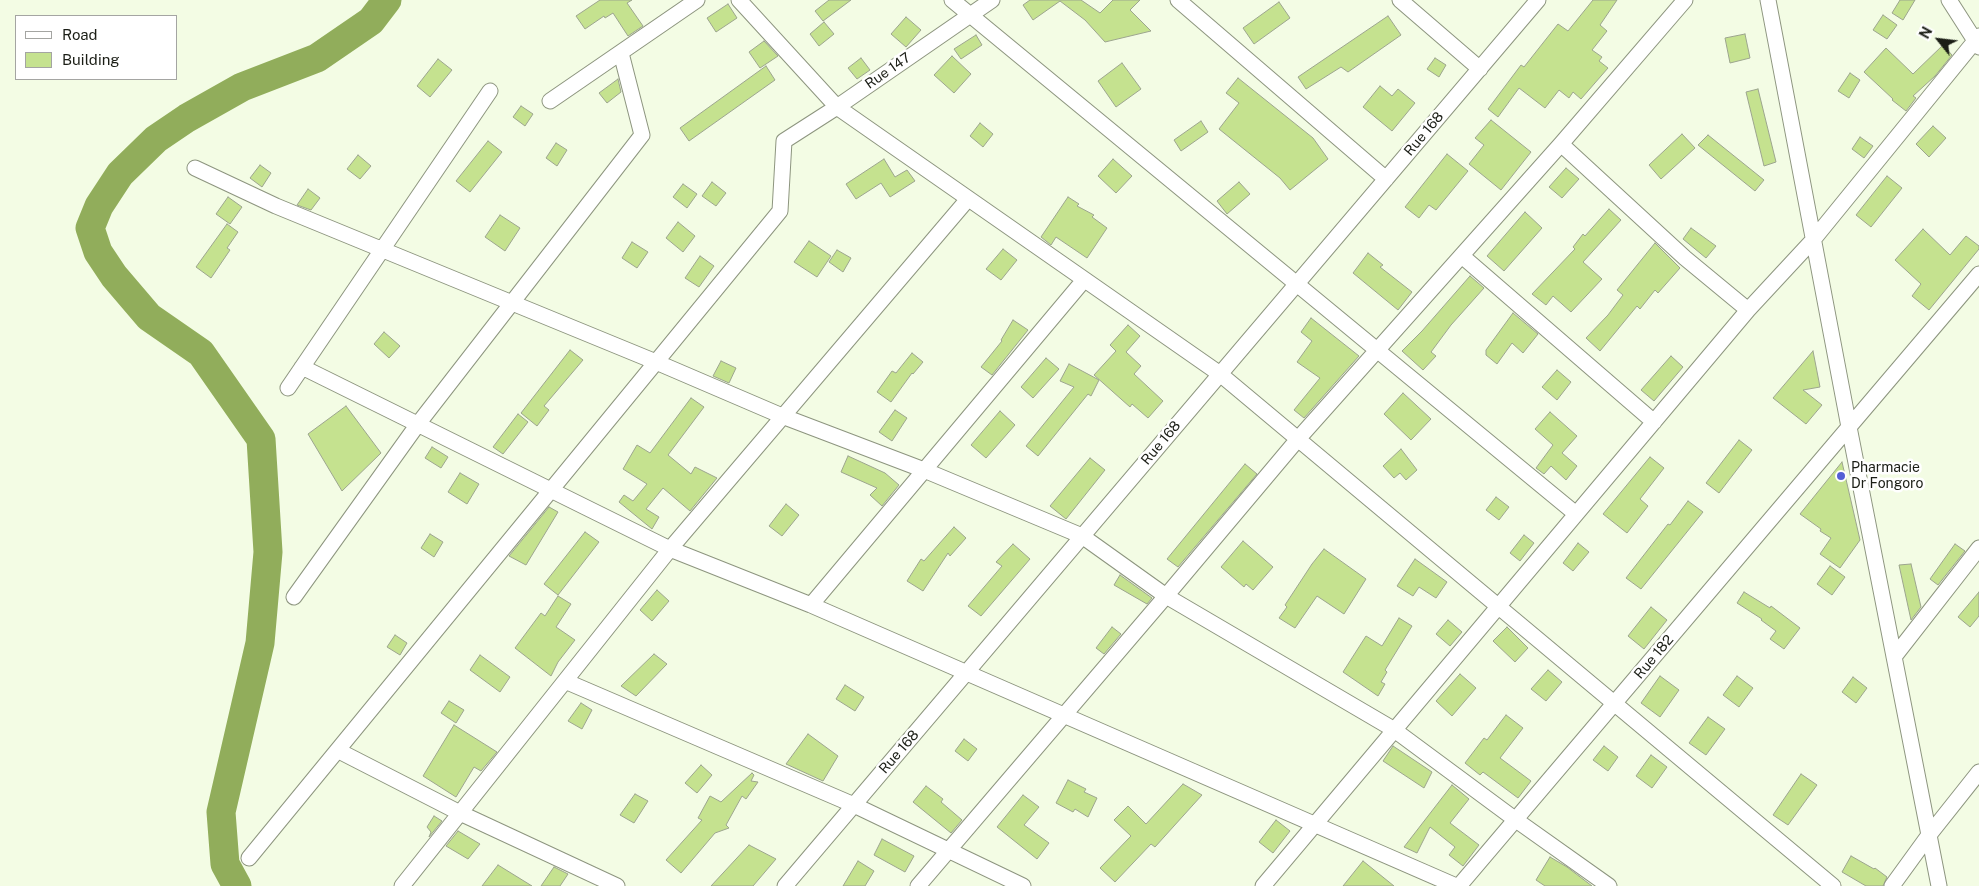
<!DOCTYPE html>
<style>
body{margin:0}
#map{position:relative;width:1979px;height:886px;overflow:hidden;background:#f3fce4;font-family:"Public Sans",sans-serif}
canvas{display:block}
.legend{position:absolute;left:15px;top:15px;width:162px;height:65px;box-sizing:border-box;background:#fff;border:1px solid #a4a5a2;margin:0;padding:6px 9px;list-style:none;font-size:15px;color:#1b1e16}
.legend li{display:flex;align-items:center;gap:10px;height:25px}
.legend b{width:25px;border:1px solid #a4a5a2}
.north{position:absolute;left:1914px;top:15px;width:50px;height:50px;-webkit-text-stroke:4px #fff;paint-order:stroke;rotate:299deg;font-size:14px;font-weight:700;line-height:20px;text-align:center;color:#1b1e16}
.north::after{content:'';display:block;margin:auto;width:18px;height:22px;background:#1b1e16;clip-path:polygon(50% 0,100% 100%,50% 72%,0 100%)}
</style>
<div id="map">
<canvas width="1979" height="886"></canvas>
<ul class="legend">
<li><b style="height:6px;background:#fff"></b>Road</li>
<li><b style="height:14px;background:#c5e28f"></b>Building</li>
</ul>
<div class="north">N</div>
</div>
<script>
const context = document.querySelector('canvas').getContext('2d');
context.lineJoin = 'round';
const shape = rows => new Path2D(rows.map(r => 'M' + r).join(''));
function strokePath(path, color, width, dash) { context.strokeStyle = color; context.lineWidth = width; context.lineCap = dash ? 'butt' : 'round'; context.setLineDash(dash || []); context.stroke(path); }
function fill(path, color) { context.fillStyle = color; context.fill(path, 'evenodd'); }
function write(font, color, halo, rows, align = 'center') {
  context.font = font + ' "Public Sans",sans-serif'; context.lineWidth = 5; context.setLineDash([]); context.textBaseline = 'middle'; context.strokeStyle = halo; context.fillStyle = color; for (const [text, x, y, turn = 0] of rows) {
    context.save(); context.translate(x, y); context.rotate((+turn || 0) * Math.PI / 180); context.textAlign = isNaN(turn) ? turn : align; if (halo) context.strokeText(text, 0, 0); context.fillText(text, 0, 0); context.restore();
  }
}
const river = shape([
 [237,886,225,864,221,812,260,643,268,552,261,439,201,353,149,317,114,276,98,252,90,228,99,206,120,174,156,139,187,118,242,87,317,58,371,21,387,0]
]);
const building = shape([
 [600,0,632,0,627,3,643,26,628,36,613,13,605,18,604,16,585,29,576,16,600,0],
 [829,0,851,0,823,21,815,11,829,0],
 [1030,0,1081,0,1100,13,1113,0,1140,0,1130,10,1151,31,1105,42,1085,20,1060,1,1033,20,1023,5,1030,0],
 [1593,0,1617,0,1600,25,1607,31,1592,50,1602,57,1599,61,1608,68,1581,99,1573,92,1569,98,1559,90,1545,108,1519,88,1498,117,1488,109,1521,65,1524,67,1558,24,1568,31,1593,0],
 [1900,0,1915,0,1903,20,1892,13,1900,0],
 [1279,2,1290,18,1254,44,1243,28,1279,2],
 [728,4,737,18,716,32,707,18,728,4],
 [1883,15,1897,25,1887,39,1873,30,1883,15],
 [1388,16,1401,35,1348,72,1341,67,1306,89,1298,77,1388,16],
 [906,17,921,30,906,47,891,34,906,17],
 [824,22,834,34,819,46,810,34,824,22],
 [1745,34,1750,58,1730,63,1725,38,1745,34],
 [976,35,982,45,961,59,954,49,976,35],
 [764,41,778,56,760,68,749,52,764,41],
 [1943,45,1952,55,1935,76,1913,96,1916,98,1906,111,1892,100,1893,99,1864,72,1886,48,1913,74,1943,45],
 [952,56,971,74,954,93,934,75,952,56],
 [861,58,870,70,857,79,848,68,861,58],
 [1435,58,1446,65,1439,77,1427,69,1435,58],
 [438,59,452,70,430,97,417,86,438,59],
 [1122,63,1141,89,1116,107,1098,81,1122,63],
 [766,66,775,80,689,141,680,128,766,66],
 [1850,73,1860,80,1849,98,1838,91,1850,73],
 [1238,78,1313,138,1328,159,1290,190,1280,178,1219,129,1239,103,1226,93,1238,78],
 [618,79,621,92,607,103,599,93,618,79],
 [1380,86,1392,96,1398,89,1415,103,1392,131,1363,107,1380,86],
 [1758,89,1776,162,1764,166,1746,92,1758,89],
 [521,106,533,114,525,126,513,117,521,106],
 [1491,120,1531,152,1501,190,1469,164,1484,145,1475,138,1491,120],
 [1201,121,1208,132,1181,151,1174,140,1201,121],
 [980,123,993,134,983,147,970,136,980,123],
 [1933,126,1946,138,1929,157,1916,144,1933,126],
 [1682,134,1695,148,1661,179,1649,165,1682,134],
 [1708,135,1764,180,1755,191,1698,145,1708,135],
 [1860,137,1873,146,1864,158,1852,149,1860,137],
 [488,141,502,152,470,192,456,181,488,141],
 [556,143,567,150,557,166,546,158,556,143],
 [1447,154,1468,171,1436,210,1429,205,1419,218,1405,207,1447,154],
 [358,155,371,166,360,179,347,169,358,155],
 [884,159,895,177,907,170,915,181,890,197,881,183,856,199,846,184,884,159],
 [1113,159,1132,176,1116,193,1098,176,1113,159],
 [260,165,271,173,262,187,250,178,260,165],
 [1566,168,1579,179,1562,198,1549,187,1566,168],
 [1887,176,1902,188,1871,227,1856,215,1887,176],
 [712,182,726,193,716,206,702,196,712,182],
 [1239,182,1250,194,1227,214,1217,201,1239,182],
 [683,184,697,194,687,208,673,197,683,184],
 [308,189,320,198,311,210,297,205,308,189],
 [228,197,242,207,230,224,216,214,228,197],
 [1068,197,1079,204,1077,206,1094,215,1092,217,1107,228,1087,258,1056,237,1051,245,1041,237,1068,197],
 [1609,209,1621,220,1583,262,1602,279,1571,312,1553,296,1546,305,1532,294,1575,249,1573,247,1583,234,1585,236,1609,209],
 [1525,212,1542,228,1504,271,1487,256,1525,212],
 [500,215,520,228,505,251,485,237,500,215],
 [678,222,695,236,683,252,666,238,678,222],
 [227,224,238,232,227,248,230,250,211,278,196,267,227,224],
 [1691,228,1716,246,1706,258,1683,239,1691,228],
 [1923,229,1950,255,1966,236,1979,246,1979,249,1929,310,1912,296,1921,284,1895,260,1923,229],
 [809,241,831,256,817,277,794,262,809,241],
 [632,242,648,252,637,268,622,258,632,242],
 [1655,243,1680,268,1658,293,1655,290,1640,309,1637,306,1600,351,1586,338,1608,315,1623,295,1617,290,1655,243],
 [1003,249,1017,260,1001,280,986,269,1003,249],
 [837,250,851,258,843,272,829,262,837,250],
 [1368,253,1383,265,1380,267,1412,292,1398,310,1353,273,1368,253],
 [700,256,714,266,699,287,685,278,700,256],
 [1470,276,1484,288,1451,325,1431,352,1436,356,1423,370,1402,351,1422,331,1470,276],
 [1513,313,1538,334,1523,353,1512,343,1497,364,1486,355,1486,350,1513,313],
 [1311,318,1359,356,1304,418,1294,410,1320,378,1297,362,1312,341,1301,332,1311,318],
 [1013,320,1028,330,992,375,981,367,1002,341,1001,340,1013,320],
 [1128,325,1140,336,1126,352,1141,366,1134,374,1163,401,1148,418,1132,404,1130,407,1094,375,1116,351,1110,345,1128,325],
 [384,332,400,346,389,358,374,344,384,332],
 [570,350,583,360,544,406,549,410,537,426,521,413,570,350],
 [1813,351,1820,387,1803,390,1822,405,1806,424,1773,398,1813,351],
 [912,353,923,362,913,374,912,373,891,402,877,392,892,371,896,373,912,353],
 [1671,356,1683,367,1654,401,1641,390,1671,356],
 [1046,358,1059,369,1033,398,1021,387,1046,358],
 [721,361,736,368,729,383,713,376,721,361],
 [1069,364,1099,380,1091,396,1088,394,1038,456,1026,446,1074,387,1060,381,1069,364],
 [1557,370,1571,382,1557,400,1542,387,1557,370],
 [1403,393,1431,419,1411,440,1384,414,1403,393],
 [691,398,704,407,668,455,691,474,695,467,717,478,690,511,663,488,646,509,659,517,652,529,619,502,624,495,633,501,647,484,623,469,637,445,650,453,691,398],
 [346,406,381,453,342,491,308,434,346,406],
 [895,410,907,418,892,441,879,432,895,410],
 [1000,411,1015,425,986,458,971,445,1000,411],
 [1550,412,1577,436,1562,453,1577,466,1566,480,1551,466,1544,474,1536,468,1553,445,1535,429,1550,412],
 [518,414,528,422,503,454,493,447,518,414],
 [1739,440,1752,450,1719,493,1706,483,1739,440],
 [432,447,448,457,441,468,425,458,432,447],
 [1401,449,1417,470,1406,480,1400,473,1394,478,1383,466,1401,449],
 [848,456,885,473,899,485,882,506,870,495,877,488,841,472,848,456],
 [1650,457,1664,468,1640,499,1648,506,1627,533,1603,514,1650,457],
 [1090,458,1105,470,1066,519,1050,506,1090,458],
 [1842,462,1860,540,1840,568,1820,554,1831,538,1820,531,1821,529,1800,514,1842,462],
 [1245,464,1257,474,1178,567,1167,559,1245,464],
 [460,473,479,484,467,504,448,492,460,473],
 [1496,497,1509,507,1499,520,1486,510,1496,497],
 [1688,501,1703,512,1641,589,1626,578,1668,524,1670,525,1688,501],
 [786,504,799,515,782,536,769,526,786,504],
 [549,507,558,512,526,565,509,556,549,507],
 [954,527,966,538,950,556,948,553,923,591,907,581,921,559,924,561,954,527],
 [585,532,599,542,558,595,544,584,585,532],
 [430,534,443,542,434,557,421,548,430,534],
 [1524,535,1534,543,1520,561,1510,553,1524,535],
 [1243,541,1273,567,1253,590,1246,584,1244,587,1221,567,1243,541],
 [1578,543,1589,552,1573,571,1563,563,1578,543],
 [1013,544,1030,559,981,616,968,606,1002,566,996,562,1013,544],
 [1955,544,1965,551,1938,585,1930,579,1955,544],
 [1324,549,1366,579,1344,614,1317,596,1295,628,1279,618,1287,607,1285,605,1312,564,1324,549],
 [1415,559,1447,582,1436,598,1419,587,1413,596,1397,586,1415,559],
 [1911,564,1921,607,1911,620,1899,565,1911,564],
 [1830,566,1845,577,1832,595,1817,584,1830,566],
 [1120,575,1152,598,1147,604,1114,585,1120,575],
 [657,590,669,601,652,621,640,610,657,590],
 [1744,592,1770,608,1771,606,1800,628,1784,649,1770,639,1776,631,1761,620,1762,619,1737,603,1744,592],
 [1979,592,1979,616,1970,627,1958,617,1979,592],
 [558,596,571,604,556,627,575,640,558,662,551,676,515,648,541,613,545,616,558,596],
 [1651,607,1667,620,1644,649,1628,636,1651,607],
 [1399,618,1412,626,1385,670,1387,672,1381,682,1385,684,1378,696,1343,672,1366,636,1382,646,1399,618],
 [1448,620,1462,632,1450,646,1436,634,1448,620],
 [1112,627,1121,634,1104,654,1096,648,1112,627],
 [1507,627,1528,648,1515,662,1493,641,1507,627],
 [395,635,407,643,400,655,387,647,395,635],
 [654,654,667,664,636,696,621,686,654,654],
 [480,655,510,677,500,692,470,670,480,655],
 [1548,670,1562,682,1546,701,1531,689,1548,670],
 [1460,674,1476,688,1452,716,1436,701,1460,674],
 [1660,676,1679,690,1660,717,1641,703,1660,676],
 [1737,676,1753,688,1739,707,1723,695,1737,676],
 [1853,677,1867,688,1856,703,1842,692,1853,677],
 [845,685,864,697,855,711,836,699,845,685],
 [449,701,464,710,456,723,441,713,449,701],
 [581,703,592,710,582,729,568,721,581,703],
 [1506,715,1523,728,1500,758,1531,781,1518,798,1483,772,1480,775,1465,763,1484,738,1487,740,1506,715],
 [1708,717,1725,729,1706,755,1689,743,1708,717],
 [454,725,497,752,481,771,474,767,456,797,423,776,454,725],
 [808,734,838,756,823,781,786,764,808,734],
 [964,739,977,749,968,761,955,751,964,739],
 [1393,746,1432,772,1424,788,1383,761,1393,746],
 [1604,746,1618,757,1608,771,1593,760,1604,746],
 [1651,755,1667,767,1652,788,1636,776,1651,755],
 [701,765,712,775,697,793,685,783,701,765],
 [752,773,754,775,751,781,758,782,746,799,742,796,726,825,729,828,715,833,681,873,666,860,702,820,698,818,710,796,721,802,752,773],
 [1801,774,1817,785,1788,825,1773,815,1801,774],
 [1068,780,1086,789,1084,792,1097,798,1088,817,1075,809,1073,812,1056,803,1068,780],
 [1183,784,1202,795,1155,847,1151,844,1115,882,1100,868,1131,836,1114,820,1128,806,1146,824,1183,784],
 [1452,785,1469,799,1450,823,1479,845,1463,866,1449,855,1455,847,1430,827,1417,853,1404,847,1452,785],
 [926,786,943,799,941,802,962,820,951,833,913,802,926,786],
 [635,794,648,801,634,823,620,815,635,794],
 [1023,795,1039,807,1024,825,1049,843,1037,859,997,827,1023,795],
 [434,816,442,821,429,837,431,832,427,827,434,816],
 [1276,820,1290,831,1273,853,1259,842,1276,820],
 [458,831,480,844,468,859,446,846,458,831],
 [882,839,914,856,905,872,874,855,882,839],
 [749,845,776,859,753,886,711,886,749,845],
 [1851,856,1874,869,1875,868,1887,877,1883,886,1866,886,1842,872,1851,856],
 [1550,857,1567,867,1592,886,1545,886,1536,880,1550,857],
 [858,861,874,871,865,886,843,886,858,861],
 [1363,861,1394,886,1343,886,1363,861],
 [498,865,532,886,482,886,498,865],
 [554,867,568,874,560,886,541,886,554,867]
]);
const minor = shape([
 [739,0,837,107,1220,374,1833,886],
 [952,0,1576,514],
 [1178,0,1386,179],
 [1400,0,1480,69],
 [1768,0,1849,427,1939,886],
 [1949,0,1979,47],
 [550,101,697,0],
 [1561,144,1685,258,1748,310],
 [195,168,276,206,656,362,782,416,924,470,1082,536,1166,596,1393,729,1516,820,1609,886],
 [1462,256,1654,422],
 [302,367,670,549,811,605,1456,886],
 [288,388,490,91],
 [294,597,418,424,642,135,621,53],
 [811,605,1084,280],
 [1894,657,1979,548],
 [565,681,854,805,1023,886],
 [339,751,460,813,617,886],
 [249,858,780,211,784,141,837,107,992,0],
 [402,886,670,549,968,199],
 [785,886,1538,0],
 [918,886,1166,596,1298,439,1561,144,1685,0],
 [1263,886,1748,310,1813,240,1979,36],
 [1459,886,1979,274],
 [1892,886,1929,835,1979,772]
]);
const markers = [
 [1841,476,5,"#535fd5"]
];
const streetNames = [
 ["Rue 147",888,71,-35],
 ["Rue 168",1424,134,-50],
 ["Rue 168",1161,443,-50],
 ["Rue 182",1654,657,-50],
 ["Rue 168",899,752,-49]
];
const poiNames = [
 ["Pharmacie",1851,468],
 ["Dr Fongoro",1851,484]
];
strokePath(river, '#91ad5b', 29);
fill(building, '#c5e28f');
strokePath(building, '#9ca58e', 1);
strokePath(minor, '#8d957f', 17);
strokePath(minor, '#fff', 15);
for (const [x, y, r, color] of markers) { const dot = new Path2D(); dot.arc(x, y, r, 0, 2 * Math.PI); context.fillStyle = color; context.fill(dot); strokePath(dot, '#fff', 2); }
write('14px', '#1b1e16', '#fff', streetNames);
write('14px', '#1b1e16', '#fff', poiNames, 'left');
</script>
